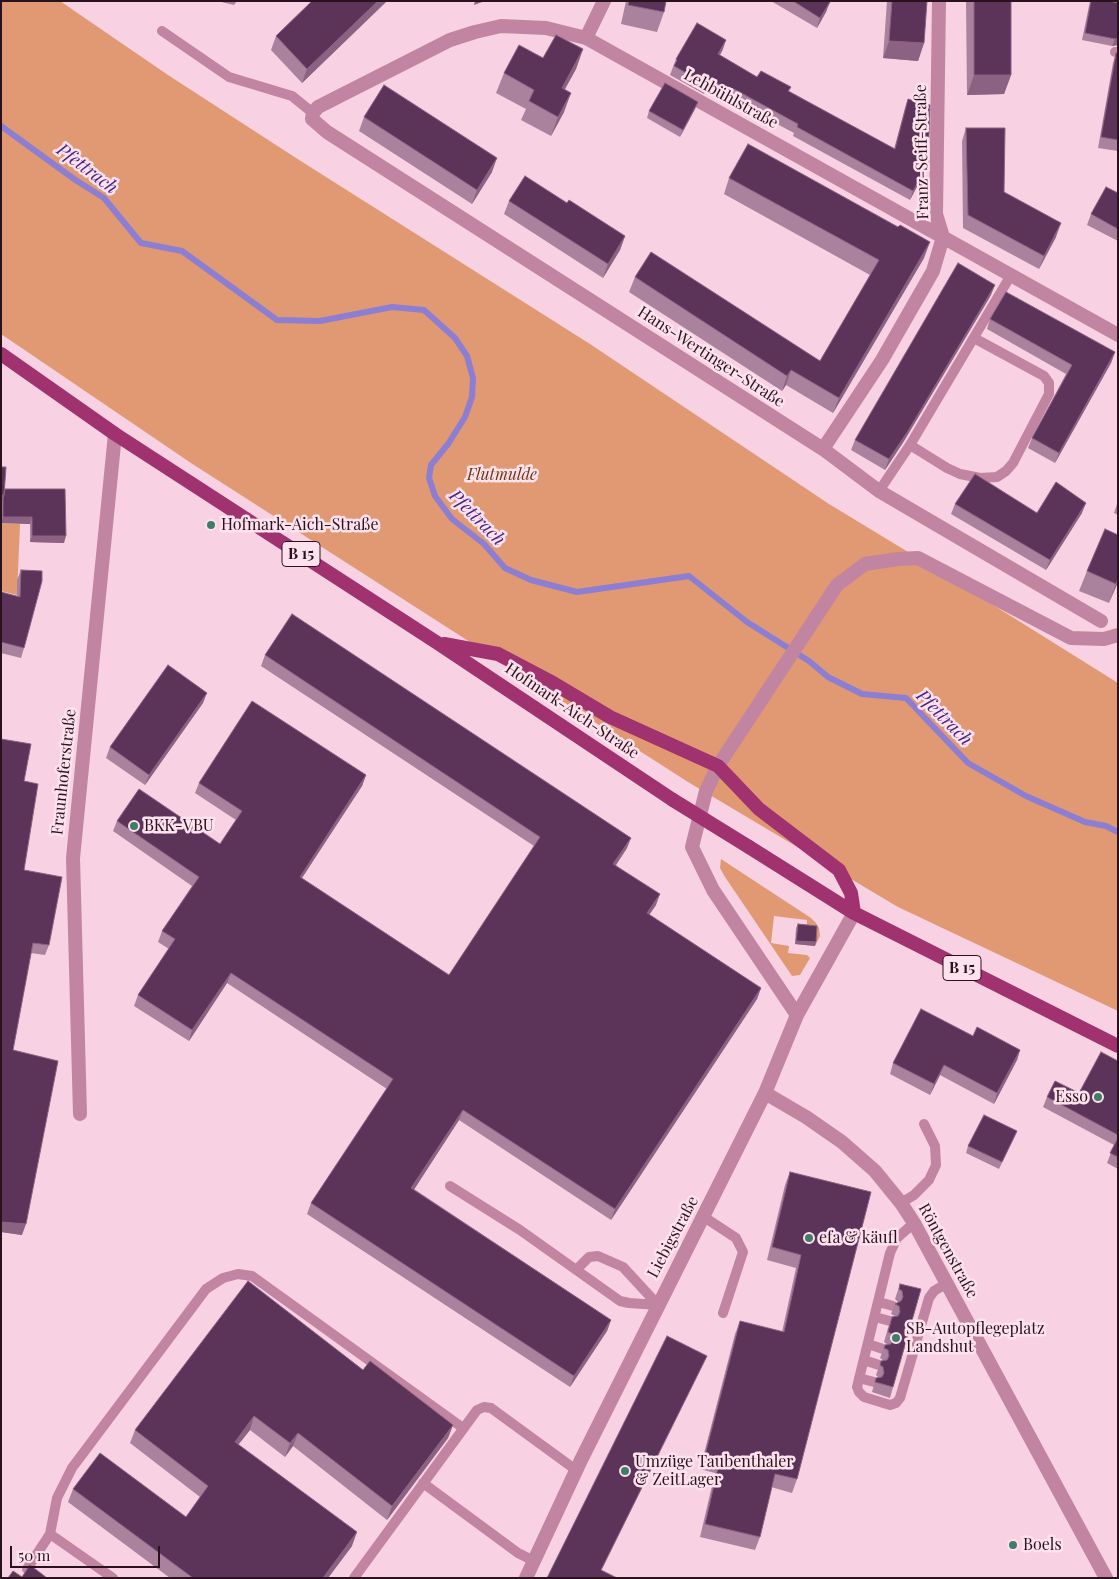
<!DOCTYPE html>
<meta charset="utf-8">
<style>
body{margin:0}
#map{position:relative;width:1119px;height:1579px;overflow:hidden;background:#f8d1e2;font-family:"Playfair Display",serif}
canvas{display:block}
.frame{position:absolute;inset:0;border:2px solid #29121d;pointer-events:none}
.scale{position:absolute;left:10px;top:1546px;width:150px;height:22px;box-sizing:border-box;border:2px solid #29121d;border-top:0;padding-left:6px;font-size:15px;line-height:18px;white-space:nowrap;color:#29121d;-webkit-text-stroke:4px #fde2ed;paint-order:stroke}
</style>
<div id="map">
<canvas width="1119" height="1579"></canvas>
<div class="frame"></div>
<div class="scale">50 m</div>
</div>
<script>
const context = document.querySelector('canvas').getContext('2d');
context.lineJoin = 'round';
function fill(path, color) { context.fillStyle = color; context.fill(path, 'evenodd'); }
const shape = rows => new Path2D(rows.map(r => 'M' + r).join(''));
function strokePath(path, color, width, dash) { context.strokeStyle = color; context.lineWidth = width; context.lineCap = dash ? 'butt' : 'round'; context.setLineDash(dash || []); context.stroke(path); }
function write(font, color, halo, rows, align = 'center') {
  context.font = font + ' "Playfair Display",serif'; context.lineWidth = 5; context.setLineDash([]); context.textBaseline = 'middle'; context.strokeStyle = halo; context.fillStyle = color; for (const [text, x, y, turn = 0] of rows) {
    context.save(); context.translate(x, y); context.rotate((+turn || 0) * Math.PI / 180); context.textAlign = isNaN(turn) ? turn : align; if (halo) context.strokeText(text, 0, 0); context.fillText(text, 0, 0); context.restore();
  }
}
const green = shape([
 [1,1,60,1,168,75,296,158,590,344,829,504,918,558,1118,683,1118,1011,898,907,688,782,191,463,1,334],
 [1,523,20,524,17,595,1,591],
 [721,859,811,918,816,923,819,928,820,936,815,946,807,929,807,920,774,916,771,943,789,946,788,953,807,955,810,958,800,975,792,976,725,877,720,868]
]);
const stream = shape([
 [1,126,74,179,104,198,141,243,182,251,277,320,320,321,392,307,424,310,455,338,467,356,473,378,472,397,465,417,448,444,431,465,429,478,435,496,452,519,484,544,505,568,531,580,577,592,689,576,747,622,809,661,828,677,862,694,906,698,968,763,1026,796,1085,822,1106,826,1118,832]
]);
const service = shape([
 [162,31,229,77,292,96,313,113],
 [1115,52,1118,52],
 [910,445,947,468,960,474,980,478,997,477,1006,471,1013,463,1049,394,1049,383,1044,376,974,338],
 [879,491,910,445,1011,275],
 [450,1186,520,1230,620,1301,629,1303,658,1305],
 [901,1203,914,1195,929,1180,936,1165,935,1146,924,1124],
 [704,1217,736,1238,743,1252,723,1313],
 [914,1223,897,1238,890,1253,857,1387,859,1392,864,1397,890,1405,896,1403,900,1398,929,1298,934,1291,947,1283],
 [576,1270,589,1257,598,1256,623,1267,658,1305],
 [879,1302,893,1306],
 [875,1317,890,1321],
 [868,1344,883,1349],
 [864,1360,879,1365],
 [859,1378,874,1382],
 [423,1483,518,1553,534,1561],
 [50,1534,57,1498,72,1468,206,1289,223,1278,238,1274,252,1276,463,1428],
 [39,1578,27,1569,50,1534,113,1578],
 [354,1578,477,1410,484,1407,491,1408,576,1470]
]);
const minor = shape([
 [586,38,604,1],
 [823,449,882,360,933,271,943,237,936,214,939,1],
 [1101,621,879,491,823,449,327,132,312,119,313,113,318,107,450,40,475,32,501,26,546,28,586,38,1118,335],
 [797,1015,713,890,692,847,706,791,718,766,837,585,865,564,898,559,918,558,1071,638,1104,639,1118,635],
 [765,1093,806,1117,842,1142,875,1171,901,1203,914,1223,1106,1578],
 [80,1114,73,858,115,434],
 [526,1578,581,1460,765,1093,797,1015,854,913]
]);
const primary = shape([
 [1,354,115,434,436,642,673,800],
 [444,644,498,654,553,683,610,717,718,766,759,809,839,870,851,893,854,913],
 [749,847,854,913,1118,1046]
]);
const primaryBridge = shape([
 [673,800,749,847]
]);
const wall = shape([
 [217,1,237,1,234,5],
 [387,1,302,83,271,50,276,36],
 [626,1,666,1,664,12,657,32,621,24],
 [771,1,829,1,826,12,817,28],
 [887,1,927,1,924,43,918,61,883,58],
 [966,1,1011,1,1011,75,1004,94,967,95],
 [1090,1,1109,1,1118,3,1118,45,1112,46,1082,40],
 [583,49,576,69,565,89,564,112,551,136,521,120,526,109,496,93,504,73],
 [723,49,720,55,757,77,791,87,789,91,894,149,905,108,908,99,924,173,910,200,793,136,794,133,730,99,729,101,707,88,704,94,670,75,676,59],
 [1116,53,1118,53,1118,151,1098,148,1113,63],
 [695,109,680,137,647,118,649,111],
 [364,117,492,172,472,204,359,131],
 [966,128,1004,192,1056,237,1039,269,963,228,962,141],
 [729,178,924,258,833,413,786,385,782,391,629,292,635,277,820,361,870,275,724,194],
 [1118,193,1118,241,1087,225,1091,214],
 [509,201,567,203,625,236,620,250,603,278,504,214],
 [991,295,904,441,885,470,851,450,855,440],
 [990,319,1115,352,1111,363,1055,463,1028,448,1032,438,1066,374,987,329],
 [1,467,5,489,64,543,30,542,30,524,1,523],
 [1118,501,1118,515,1114,513],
 [955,504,1037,513,1082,513,1046,570,951,514],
 [1118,535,1118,582,1109,603,1079,591,1087,571],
 [21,570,24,648,21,658,1,653,1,592,17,597,17,580],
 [265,655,627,848,616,865,656,905,649,915,761,988,757,999,611,1220,459,1120,414,1189,611,1320,607,1331,570,1387,307,1214,311,1203,387,1089,227,983,189,1041,134,1006,138,995,169,949,158,942,162,931,192,886,113,831,117,821,220,844,236,820,195,793,199,783,366,775,362,786,302,878,449,975,534,846,261,666],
 [203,703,145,785,106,758,110,747],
 [1,739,24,781,24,870,49,945,45,955,31,953,13,1050,22,1235,1,1232],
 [798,924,815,946,795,944,796,928],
 [973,1036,1020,1050,1017,1060,994,1104,940,1075,930,1095,890,1074,893,1063],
 [1118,1061,1118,1169,1107,1163,1114,1145,1043,1107,1047,1097,1079,1093],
 [1017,1131,1014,1138,999,1169,966,1153,968,1146],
 [790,1172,871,1192,797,1479,792,1493,771,1487,760,1537,755,1550,700,1537,715,1473,700,1469,735,1334,740,1321,782,1332,796,1268,767,1260,785,1185],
 [900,1284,921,1289,893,1387,890,1398,872,1392,876,1378,879,1378,876,1375,881,1361,884,1361,880,1358,885,1345,888,1345,884,1342,888,1328,892,1317,895,1316,891,1314,895,1304,898,1302,895,1299],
 [363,1370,453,1425,448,1438,387,1520,293,1446,285,1457,250,1430,238,1445,352,1546,328,1578,170,1578,68,1502,73,1489,186,1517,200,1497,130,1443,135,1430]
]);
const shadedWall = shape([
 [378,1,387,1,302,83,307,69],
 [475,1,485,1,474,5],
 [830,2,826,12,817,28,820,18],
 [1118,38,1118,45,1112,46,1115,39],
 [726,40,723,49,715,64,718,54],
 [889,41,924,43,918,61,883,58],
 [583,49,576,69,555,107,562,88],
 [974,75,1011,75,1004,94,967,95],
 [571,93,564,112,551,136,558,117],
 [698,102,695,109,680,137,683,130],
 [497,158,492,172,472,204,477,190],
 [928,164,924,173,910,200,913,191],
 [1061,223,1056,237,1039,269,1044,256],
 [625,236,620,250,603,278,608,264],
 [930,242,924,258,833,413,839,398],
 [995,285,991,295,904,441,885,470,889,459],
 [1115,352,1111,363,1055,463,1059,453],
 [791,370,786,385,782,391,787,376],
 [1,495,4,495,1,504],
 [1086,503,1082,513,1046,570,1050,560],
 [3,517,32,517,30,524,1,523],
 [32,536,66,536,64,543,30,542],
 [1118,579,1118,582,1109,603,1116,584],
 [207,693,203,703,145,785,149,775],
 [366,775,362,786,296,887,300,877],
 [631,838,627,848,610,874,613,864],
 [660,894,656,905,643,924,647,913],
 [796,941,816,942,815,946,795,944],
 [231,973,227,983,189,1041,192,1030],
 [761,988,757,999,611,1220,615,1209],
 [1020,1050,1017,1060,994,1104,997,1093],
 [944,1065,940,1075,930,1095,934,1084],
 [463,1110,459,1120,408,1199,411,1188],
 [1,1222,26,1224,22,1235,1,1232],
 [611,1320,607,1331,570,1387,574,1376],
 [707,1356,705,1360,600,1573,601,1570],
 [254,1416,250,1430,230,1455,235,1442],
 [453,1425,448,1438,387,1520,392,1506],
 [298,1433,293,1446,285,1457,290,1443],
 [357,1532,352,1546,328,1578,323,1578]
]);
const building = shape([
 [312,1,378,1,307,69,276,36,312,1],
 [629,1,666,1,664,12,628,5,629,1],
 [793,1,829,1,830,2,820,18,793,1],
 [892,1,927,1,924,43,889,41,892,1],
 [974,1,1011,1,1011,75,974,75,974,1],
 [1091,1,1109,1,1118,3,1118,38,1115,39,1085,33,1091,1],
 [697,23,726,40,718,54,757,77,761,71,791,87,788,91,895,149,908,99,930,105,928,164,913,191,797,127,798,124,734,89,732,92,710,79,707,85,674,66,677,60,676,59,697,23],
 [556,35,583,49,562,88,571,93,558,117,529,101,534,90,504,73,519,45,543,58,556,35],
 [1116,53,1118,53,1118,140,1101,137,1116,53],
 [665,83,698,102,683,130,649,111,665,83],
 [384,85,497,158,477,190,364,117,384,85],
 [966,128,1005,128,1004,192,1061,223,1044,256,968,215,966,128],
 [748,144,898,227,900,225,930,242,839,398,791,370,787,376,635,277,651,252,820,361,879,260,729,178,748,144],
 [525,176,567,203,569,200,625,236,608,264,509,201,525,176],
 [1106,187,1118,193,1118,229,1091,214,1106,187],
 [958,263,995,285,908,431,889,459,855,440,958,263],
 [1006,292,1115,352,1059,453,1032,438,1072,365,990,319,1006,292],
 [1,467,6,467,4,495,1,495,1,467],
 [975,474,1037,513,1056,482,1086,503,1050,560,955,504,975,474],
 [5,489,65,489,66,536,32,536,32,517,3,517,3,499,4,495,5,489],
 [1105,529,1118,535,1118,579,1116,584,1087,571,1105,529],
 [21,570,42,571,42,581,24,648,1,642,1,592,20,597,21,570],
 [292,614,631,838,613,864,660,894,647,913,761,988,615,1209,463,1110,411,1188,611,1320,574,1376,311,1203,393,1079,231,973,192,1030,138,995,175,939,162,931,199,877,117,821,139,789,220,844,242,811,199,783,252,701,366,775,300,877,449,975,540,837,265,655,292,614],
 [168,665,207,693,149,775,110,747,168,665],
 [1,739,31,744,24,781,38,784,24,870,62,877,49,945,33,943,13,1050,58,1061,26,1224,1,1222,1,739],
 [798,924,817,926,816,942,796,941,798,924],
 [921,1009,973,1036,977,1027,1020,1050,997,1093,944,1065,934,1084,893,1063,921,1009],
 [1101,1052,1118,1061,1118,1135,1047,1097,1055,1081,1079,1093,1101,1052],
 [984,1115,1017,1131,1002,1162,968,1146,984,1115],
 [1118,1138,1118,1157,1110,1153,1118,1138],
 [790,1172,871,1192,797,1479,775,1474,760,1537,705,1524,720,1459,705,1455,740,1321,784,1332,801,1255,772,1247,790,1172],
 [248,1281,363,1370,370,1361,453,1425,392,1506,298,1433,290,1443,254,1416,235,1442,357,1532,323,1578,193,1578,73,1489,100,1453,186,1517,208,1486,135,1430,248,1281],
 [900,1284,921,1289,893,1387,875,1382,876,1378,882,1377,884,1373,883,1367,880,1365,881,1361,887,1360,889,1356,888,1350,884,1348,885,1345,891,1344,893,1340,892,1334,888,1332,892,1317,898,1316,900,1312,899,1306,895,1304,901,1301,903,1297,902,1291,899,1289,900,1284],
 [667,1336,707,1356,601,1570,617,1578,547,1578,667,1336],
 [30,1565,47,1578,8,1578,13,1571,22,1577,30,1565]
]);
const markers = [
 [211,525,5,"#3f7d68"],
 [134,826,5,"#3f7d68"],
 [1098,1097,5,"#3f7d68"],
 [809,1238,5,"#3f7d68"],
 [896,1338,5,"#3f7d68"],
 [625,1471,5,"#3f7d68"],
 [1013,1545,5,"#3f7d68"]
];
const shields = [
 [301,554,38],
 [962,968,38]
];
const shieldNames = [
 ["B 15",301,554],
 ["B 15",962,968]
];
const streetNames = [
 ["Lehbühlstraße",731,99,29],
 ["Franz-Seiff-Straße",922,152,-91],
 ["Hans-Wertinger-Straße",711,357,33],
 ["Hofmark-Aich-Straße",572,711,34],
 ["Fraunhoferstraße",64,772,-84],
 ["Liebigstraße",673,1237,-62],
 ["Röntgenstraße",948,1251,61]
];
const parkNames = [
 ["Flutmulde",502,475]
];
const poiNames = [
 ["Hofmark-Aich-Straße",221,525],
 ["BKK-VBU",144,826],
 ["Esso",1088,1097,"right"],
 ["efa & käufl",819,1238],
 ["SB-Autopflegeplatz",906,1329],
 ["Landshut",906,1347],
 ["Umzüge Taubenthaler",635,1462],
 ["& ZeitLager",635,1480],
 ["Boels",1023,1545]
];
const waterNames = [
 ["Pfettrach",87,169,37],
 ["Pfettrach",477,518,45],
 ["Pfettrach",944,718,45]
];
fill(green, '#e09972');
strokePath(stream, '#8c7ed2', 6);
strokePath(service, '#c185a1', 10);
strokePath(minor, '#c185a1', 14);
strokePath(primary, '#9f326f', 14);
strokePath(primaryBridge, '#9f326f', 14);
fill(wall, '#aa829e');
fill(shadedWall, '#8b6282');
fill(building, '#5c3359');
strokePath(building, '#8b6282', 1);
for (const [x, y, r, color] of markers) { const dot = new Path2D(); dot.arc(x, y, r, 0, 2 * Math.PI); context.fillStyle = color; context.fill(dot); strokePath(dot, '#fde2ed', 2); }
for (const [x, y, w] of shields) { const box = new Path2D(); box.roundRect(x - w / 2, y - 12.5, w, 25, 4); context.fillStyle = '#fde2ed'; context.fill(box); strokePath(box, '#29121d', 1); }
write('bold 15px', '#29121d', null, shieldNames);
write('16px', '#29121d', '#fde2ed', streetNames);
write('italic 16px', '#6a330d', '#fde2ed', parkNames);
write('16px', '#29121d', '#fde2ed', poiNames, 'left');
write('italic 18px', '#422588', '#fde2ed', waterNames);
</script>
